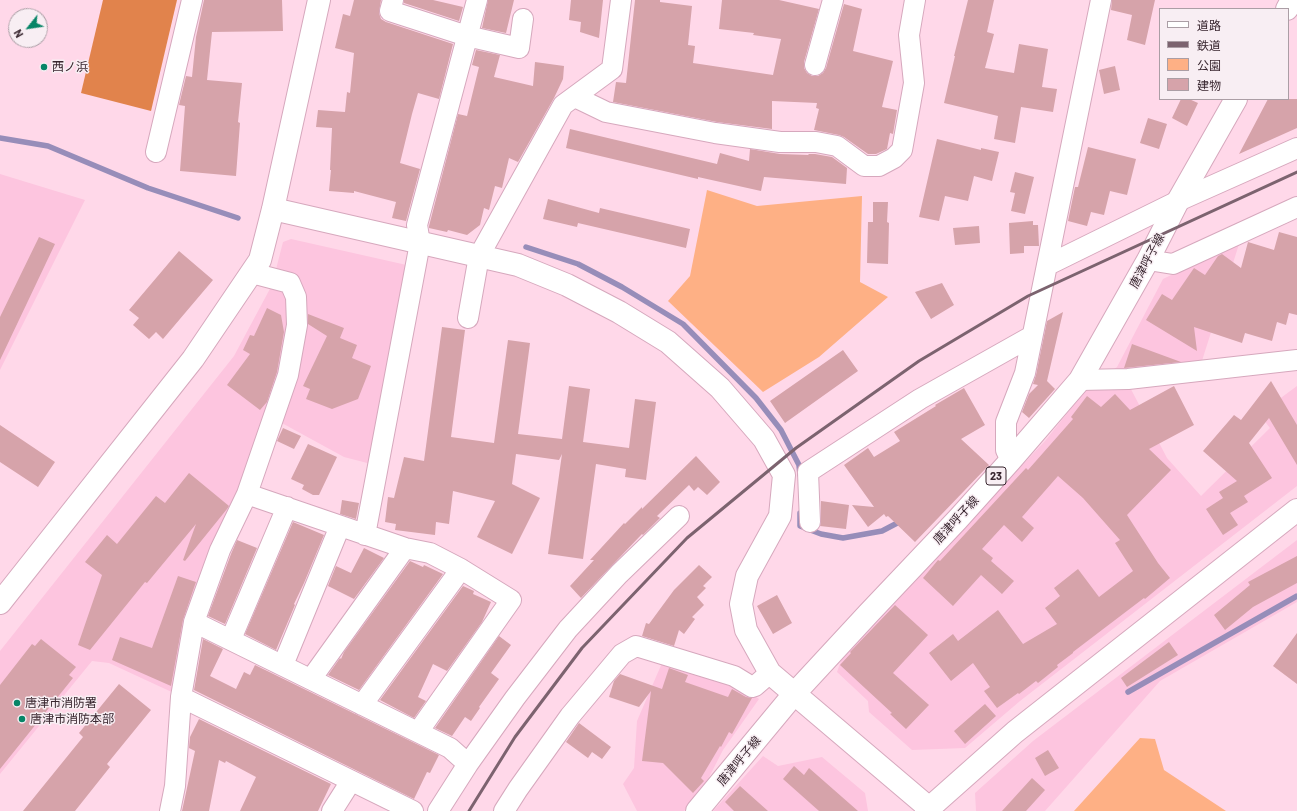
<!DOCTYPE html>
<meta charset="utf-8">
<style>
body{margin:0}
#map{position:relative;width:1297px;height:811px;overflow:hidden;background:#ffd8e9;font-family:Barlow,"Noto Sans JP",sans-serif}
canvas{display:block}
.legend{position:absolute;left:1159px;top:8px;width:130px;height:92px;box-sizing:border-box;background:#f8eef3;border:1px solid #ab9ea5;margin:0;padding:5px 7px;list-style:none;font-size:12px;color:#38262f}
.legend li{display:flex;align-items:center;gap:8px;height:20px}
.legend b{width:20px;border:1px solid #ab9ea5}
.north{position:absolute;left:8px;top:8px;width:40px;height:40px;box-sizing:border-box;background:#f8eef3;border:1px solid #ab9ea5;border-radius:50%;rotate:240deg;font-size:11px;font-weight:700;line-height:16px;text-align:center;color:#38262f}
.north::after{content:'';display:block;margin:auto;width:14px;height:18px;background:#078567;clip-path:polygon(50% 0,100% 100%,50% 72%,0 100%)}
</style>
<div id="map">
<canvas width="1297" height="811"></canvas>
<ul class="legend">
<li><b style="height:5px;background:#fff"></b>道路</li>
<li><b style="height:5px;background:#7c636f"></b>鉄道</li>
<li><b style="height:11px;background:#feb085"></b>公園</li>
<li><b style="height:11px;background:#d6a3aa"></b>建物</li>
</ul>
<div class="north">N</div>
</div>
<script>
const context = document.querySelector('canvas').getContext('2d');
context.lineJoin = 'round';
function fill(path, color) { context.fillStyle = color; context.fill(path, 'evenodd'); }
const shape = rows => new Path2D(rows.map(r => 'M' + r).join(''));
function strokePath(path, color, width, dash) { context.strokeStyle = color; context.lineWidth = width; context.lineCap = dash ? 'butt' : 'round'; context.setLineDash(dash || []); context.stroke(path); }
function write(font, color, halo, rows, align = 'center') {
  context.font = font + ' Barlow,"Noto Sans JP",sans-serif'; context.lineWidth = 3; context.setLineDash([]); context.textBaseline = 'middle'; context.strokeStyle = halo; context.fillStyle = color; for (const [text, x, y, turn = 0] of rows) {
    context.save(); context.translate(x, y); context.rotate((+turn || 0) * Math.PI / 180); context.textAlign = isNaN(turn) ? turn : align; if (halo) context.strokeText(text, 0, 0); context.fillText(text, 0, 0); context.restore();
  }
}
const built = shape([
 [0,174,85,200,0,370],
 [291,239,411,266,371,464,344,457,269,416,176,694,109,663,92,661,0,774,0,651,234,356,272,285,283,242],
 [1240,241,1200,367,1123,374,1167,458,1201,496,1270,428,1259,414,1297,386,1297,486,1020,701,965,748,912,750,869,712,868,701,837,672,843,655,1045,441,1085,391,1117,367,1163,279],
 [1297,540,1297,602,1160,681,1045,811,976,811,975,793,1033,741],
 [662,663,737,683,759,699,723,750,704,787,684,811,637,811,623,784,634,768,637,721],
 [763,756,778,766,822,757,865,793,868,811,713,811]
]);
const green = shape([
 [707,190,757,206,862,196,860,282,888,297,819,357,763,392,668,301,690,276],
 [1140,738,1155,739,1164,770,1226,811,1074,811]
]);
const forest = shape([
 [103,0,177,0,151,111,81,93]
]);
const stream = shape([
 [0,138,48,146,148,188,238,218],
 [526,247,578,264,622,287,683,324,756,398,781,430,799,465,800,475],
 [800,513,800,526,821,534,843,538,882,531,903,520],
 [1128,692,1297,596]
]);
const building = shape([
 [204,0,282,0,283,31,212,32,207,80,242,83,238,122,240,123,236,176,180,171,185,106,179,105,186,76,192,77,196,37],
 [354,0,381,0,379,13,381,19,386,22,453,44,439,99,418,93,412,114,400,163,420,169,406,221,392,218,396,202,354,191,354,193,329,191,331,170,330,170,332,128,316,127,318,110,345,112,347,92,350,93,354,53,335,48,343,14,350,16],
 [404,0,433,0,463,7,459,21,404,3],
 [488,0,514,0,506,33,482,28],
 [571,0,603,0,599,38,580,32,581,22,569,20],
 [635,0,660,0,660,2,692,6,688,45,695,46,693,63,773,75,781,39,753,35,754,33,719,29,722,0,779,0,819,9,804,62,804,68,807,73,812,76,818,76,823,73,826,68,844,4,862,9,853,51,893,61,882,107,897,110,893,134,890,133,887,149,876,154,868,154,844,137,839,135,814,130,819,109,816,108,817,103,772,101,772,129,717,122,613,102,616,82,626,83],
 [968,0,994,0,987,32,994,34,985,68,1014,73,1019,44,1048,49,1042,87,1057,89,1053,112,1021,107,1015,143,994,139,998,116,944,103,955,56,954,56],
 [1112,0,1155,0,1145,45,1127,40,1132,15,1111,10],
 [476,50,500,55,494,77,533,86,535,62,564,66,563,79,554,98,518,162,509,158,502,188,495,186,489,210,484,208,480,225,467,235,448,230,447,232,429,228,429,226,458,114,467,116,479,67,472,65],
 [1115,66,1120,90,1104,94,1099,70],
 [1181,99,1189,99,1198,103,1187,126,1172,118],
 [1268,99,1297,99,1297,128,1239,154],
 [1148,118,1167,124,1159,149,1140,143],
 [570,129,717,164,720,153,749,161,750,149,780,154,808,155,809,154,815,154,832,157,847,168,846,184,764,177,761,191,698,177,698,179,566,148],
 [937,139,981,150,981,148,999,152,992,181,974,176,968,201,945,196,939,221,919,217],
 [1088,147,1136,159,1127,195,1110,191,1104,215,1091,212,1087,226,1068,221,1075,187,1078,187],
 [1015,172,1034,177,1025,214,1011,211,1015,193,1010,192],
 [548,199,599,213,600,208,690,229,686,248,578,223,577,227,543,219],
 [873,202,888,202,887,222,889,223,888,264,867,263,868,222,873,222],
 [1033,221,1033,225,1038,225,1039,246,1024,246,1024,253,1010,254,1009,223],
 [979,226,980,243,955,245,953,228],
 [1279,232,1297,237,1297,315,1289,313,1286,325,1277,322,1272,341,1245,333,1242,343,1194,327,1197,351,1146,320,1162,294,1172,300,1194,268,1205,275,1218,256,1222,254,1241,268,1248,242,1274,250],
 [39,237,55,244,0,360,0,317],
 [179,251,213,280,163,339,156,332,149,339,133,325,139,318,129,310],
 [942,283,954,305,931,319,915,292],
 [267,308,281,315,284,332,277,372,267,402,260,410,227,385,250,354,243,350,250,335,254,336],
 [1063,312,1047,381,1055,389,1029,418,1022,412,1029,394,1038,385,1033,384,1036,375,1047,321],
 [308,314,344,328,340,338,357,345,352,358,371,366,358,399,332,409,306,399,310,389,303,386,327,336,308,324],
 [442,327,465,330,451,437,494,443,508,340,530,343,518,434,562,439,569,386,590,389,583,442,629,448,635,399,656,402,646,480,625,477,626,469,596,464,583,559,548,554,562,454,559,460,516,454,512,484,540,498,512,554,477,537,495,501,453,491,449,524,436,522,435,535,395,530,396,524,385,522,388,497,394,498,404,457,424,461],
 [1132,344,1181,362,1124,368],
 [843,350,858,371,785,423,770,401],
 [1271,381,1297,425,1297,465,1269,418,1249,443,1272,478,1244,496,1248,502,1230,513,1238,525,1223,535,1206,509,1223,498,1219,492,1237,481,1203,451,1234,415,1241,420],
 [1174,386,1194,425,1149,449,1171,470,1127,515,1158,563,1170,578,1145,599,1144,598,1073,652,1073,653,1057,665,1058,667,1038,683,1036,681,1019,694,1018,693,997,708,984,691,990,687,973,663,951,681,929,653,953,634,958,641,998,610,1023,644,1057,624,1045,608,1060,596,1054,588,1078,569,1099,597,1133,571,1115,543,1120,540,1083,498,1058,476,1022,517,1034,528,1022,542,1004,525,982,549,993,558,991,561,1014,581,1002,594,981,575,953,606,923,578,938,560,940,561,1026,468,1028,470,1073,419,1071,417,1087,396,1101,407,1115,394,1130,410],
 [964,388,985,425,961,439,989,465,915,542,888,516,886,517,884,514,868,527,852,505,874,507,844,465,868,448,874,457,900,441,894,432,936,406,935,405],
 [0,425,55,462,38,487,0,462],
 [283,428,301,436,294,449,277,441],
 [308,444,337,457,319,495,313,495,302,489,304,485,291,479],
 [696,456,720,482,707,495,698,487,694,491,689,485,657,516,660,518,643,535,642,534,581,598,570,586,594,560,590,560,624,523,625,524,642,507,642,509],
 [189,473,229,506,227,509,185,561,183,560,196,524,147,583,145,582,90,650,78,645,102,575,85,562,107,535,117,544,156,496,165,503],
 [342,500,359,503,356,519,340,514],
 [821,501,849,505,846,529,820,526,821,522],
 [293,522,324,535,304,583,294,604,295,605,276,650,245,634],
 [237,540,257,548,225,624,208,616,231,554],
 [364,548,384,558,354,599,328,586,336,566,351,573],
 [1297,556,1297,583,1253,607,1225,630,1214,615,1250,585,1248,582],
 [410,561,423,567,424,565,443,574,359,690,328,675,340,658,341,659,344,652],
 [699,565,712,577,703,586,706,588,697,597,704,605,692,617,695,619,684,634,679,630,674,646,642,636,646,623,649,624,674,590],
 [178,576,196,582,183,620,171,686,112,660,120,637,152,648],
 [463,586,474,591,473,594,491,602,482,622,447,671,433,664,418,697,426,701,414,718,380,700],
 [777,595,792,623,773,634,757,606],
 [895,605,928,635,893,673,929,705,906,729,890,714,892,713,840,665,851,653,850,652],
 [1297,633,1297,684,1273,666],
 [499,636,511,645,491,673,499,679,479,707,480,708,471,721,465,717,452,736,435,728],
 [41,639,76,667,69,675,73,678,0,769,0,685,32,644,35,646],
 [203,639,223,649,210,676,236,689,244,672,250,675,255,665,439,755,430,773,427,772,414,799,194,690],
 [1169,642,1178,655,1127,687,1121,678],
 [669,668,688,675,685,682,728,697,732,689,746,697,752,698,732,734,729,732,721,747,720,746,701,778,704,781,693,793,663,763,642,761,651,691,639,707,609,697,614,681,620,674,662,689],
 [119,684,151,710,107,764,110,767,75,811,23,811,83,737,79,733],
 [985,704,996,716,965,744,954,731],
 [199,719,331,784,318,811,240,811,256,777,226,761,225,763,219,760,209,811,182,811,195,751,189,748,190,737],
 [579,723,611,747,602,759,592,752,588,758,566,742],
 [1048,750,1059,768,1045,776,1035,758],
 [794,766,804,775,809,768,858,811,819,811,783,779],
 [1032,778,1045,790,1026,811,1002,811],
 [740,786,768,811,734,811,725,802]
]);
const minor = shape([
 [393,0,390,11,467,36,519,48,523,19],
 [815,65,833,0],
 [575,97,606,112,715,133,780,142,816,142,837,146,864,166,879,166,894,158,902,150,914,83,909,35,915,0],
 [156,152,192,0],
 [1148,260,1173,264,1297,207],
 [1048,265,1178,201,1297,148],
 [468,318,479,256,563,105,612,69,621,0],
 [1080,380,1128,379,1297,360],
 [1011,460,1006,450,1006,422,1025,373,1101,0],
 [247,494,405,548,430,553,461,569,511,600,418,732],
 [810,522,808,472,920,399,1032,336],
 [365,535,420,243,417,225,477,0],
 [194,622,450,748,468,764],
 [231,639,287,507],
 [283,665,340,526],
 [311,679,405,548],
 [181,697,413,811],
 [362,705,461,569],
 [170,811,175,786,181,697,194,622,220,550,247,494,288,375,297,325,296,297,290,283,252,273],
 [332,811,351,781],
 [438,811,468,764,515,698,568,629,619,574,679,516],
 [504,811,518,789,570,716,622,654,636,646,734,676,752,687,755,686,770,673]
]);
const tertiary = shape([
 [273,209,518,265,567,285,619,312,668,342,720,388,764,439,784,475,780,516,747,576,741,604,746,630,770,673,929,808],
 [0,603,193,359,260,260,273,209,319,0],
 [926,811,1015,732,1297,510]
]);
const primary = shape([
 [1287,9,1292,0],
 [697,811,794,694,868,614,958,519,1011,460,1080,380,1148,260,1178,201,1236,99]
]);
const rail = shape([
 [469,811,515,737,582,648,687,538,796,448,919,361,1028,296,1297,172]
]);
const markers = [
 [44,67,4,"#078567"],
 [17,703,4,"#078567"],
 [22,719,4,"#078567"]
];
const shields = [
 [996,476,20]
];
const shieldNames = [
 ["23",996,476]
];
const poiNames = [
 ["西ノ浜",52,67],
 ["唐津市消防署",25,703],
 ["唐津市消防本部",30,719]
];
const streetNames = [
 ["唐津呼子線",1147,261,-62],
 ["唐津呼子線",956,520,-47],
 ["唐津呼子線",739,761,-50]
];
fill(built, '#fdc5df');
fill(green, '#feb085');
fill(forest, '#e1834c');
strokePath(stream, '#978db9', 5.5);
fill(building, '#d6a3aa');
strokePath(minor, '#d6a8bd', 22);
strokePath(tertiary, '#d6a8bd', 24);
strokePath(primary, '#d6a8bd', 24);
strokePath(minor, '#fff', 20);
strokePath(tertiary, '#fff', 22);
strokePath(primary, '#fff', 22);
strokePath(rail, '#7c636f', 3);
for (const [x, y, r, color] of markers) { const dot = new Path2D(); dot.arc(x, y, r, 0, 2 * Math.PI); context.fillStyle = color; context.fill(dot); strokePath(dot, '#f8eef3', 1.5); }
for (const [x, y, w] of shields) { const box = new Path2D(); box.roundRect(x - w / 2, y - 9, w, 18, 3); context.fillStyle = '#f8eef3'; context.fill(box); strokePath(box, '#38262f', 1); }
write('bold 11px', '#38262f', null, shieldNames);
write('12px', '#38262f', '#f8eef3', poiNames, 'left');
write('12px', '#38262f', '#f8eef3', streetNames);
</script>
